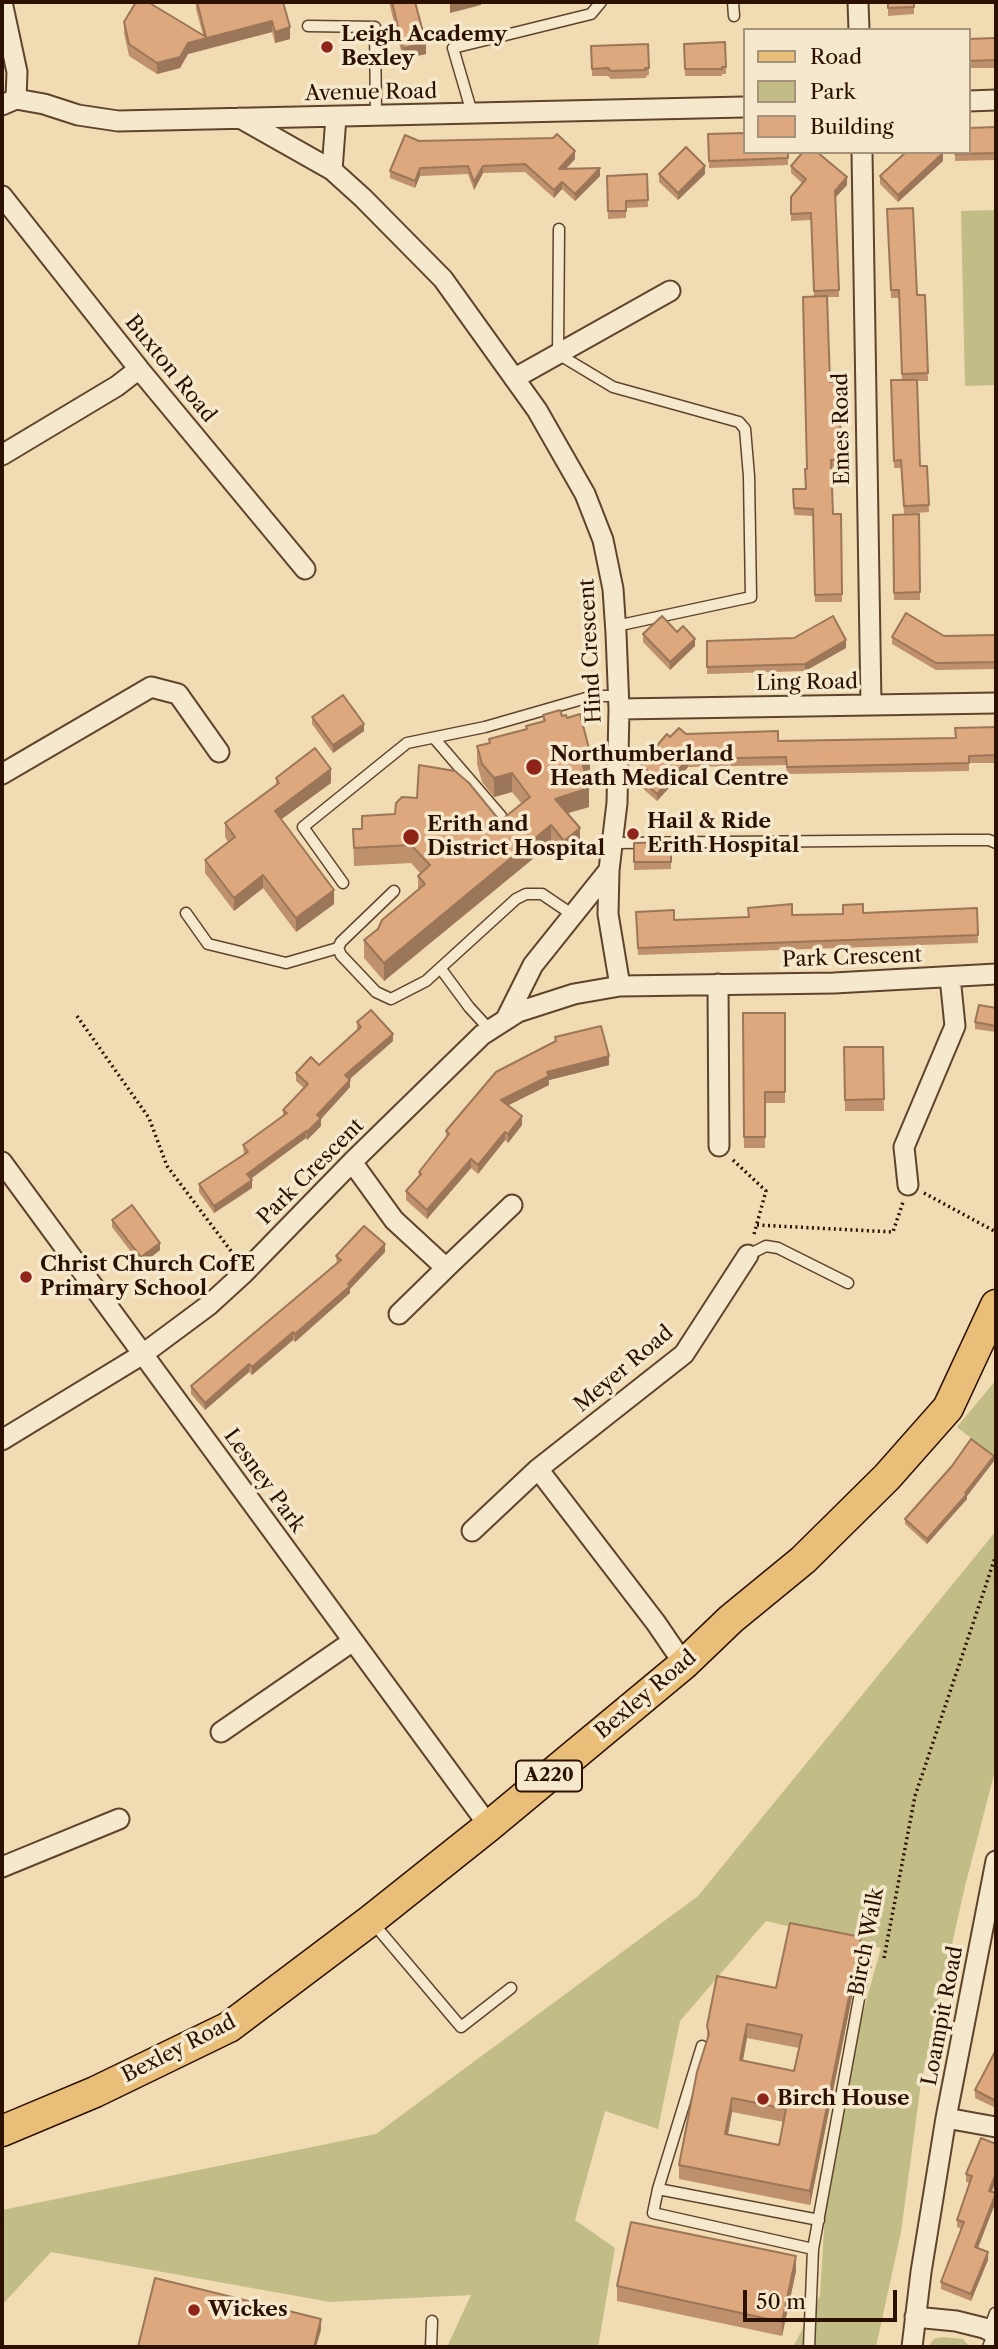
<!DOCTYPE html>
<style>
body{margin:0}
#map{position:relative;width:998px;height:2349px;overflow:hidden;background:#f0dbb2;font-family:"Libre Caslon Text",serif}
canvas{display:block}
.frame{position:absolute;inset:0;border:4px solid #2d1100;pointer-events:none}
.legend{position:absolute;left:743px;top:28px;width:228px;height:126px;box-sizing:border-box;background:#f5e8cd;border:2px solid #a5927b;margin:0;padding:9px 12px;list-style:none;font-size:21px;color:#2d1100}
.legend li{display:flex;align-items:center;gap:14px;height:35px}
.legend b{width:35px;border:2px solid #a5927b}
.scale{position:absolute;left:743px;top:2290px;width:154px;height:32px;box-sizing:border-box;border:4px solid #2d1100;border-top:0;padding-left:9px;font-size:21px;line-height:24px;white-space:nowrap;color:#2d1100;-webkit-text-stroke:5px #f5e8cd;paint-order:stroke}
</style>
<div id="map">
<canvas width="998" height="2349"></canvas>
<div class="frame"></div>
<ul class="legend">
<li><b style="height:9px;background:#e8be79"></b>Road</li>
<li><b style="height:19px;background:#c2bd87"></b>Park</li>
<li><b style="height:19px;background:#dda87d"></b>Building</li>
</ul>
<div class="scale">50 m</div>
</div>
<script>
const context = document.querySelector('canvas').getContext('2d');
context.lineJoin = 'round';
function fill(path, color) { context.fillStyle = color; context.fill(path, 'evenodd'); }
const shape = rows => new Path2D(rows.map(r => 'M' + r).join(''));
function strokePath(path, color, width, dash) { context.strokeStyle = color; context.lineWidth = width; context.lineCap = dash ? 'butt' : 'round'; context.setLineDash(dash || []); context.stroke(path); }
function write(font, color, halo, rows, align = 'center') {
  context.font = font + ' "Libre Caslon Text",serif'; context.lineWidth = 7; context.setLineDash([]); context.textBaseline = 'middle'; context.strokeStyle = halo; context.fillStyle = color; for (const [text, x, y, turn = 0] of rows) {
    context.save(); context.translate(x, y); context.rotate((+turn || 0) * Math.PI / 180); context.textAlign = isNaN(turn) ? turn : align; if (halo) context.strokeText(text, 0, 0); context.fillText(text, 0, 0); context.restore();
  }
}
const green = shape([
 [996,210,996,385,965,386,961,211],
 [996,1380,996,1458,957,1427],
 [996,1531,996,1767,965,1886,921,2083,901,2232,876,2347,793,2347,820,2296,830,2130,881,1948,766,1921,680,2021,658,2129,605,2111,575,2220,615,2248,598,2347,447,2347,471,2295,330,2302,51,2252,2,2305,2,2210,376,2134,698,1896],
 [942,2337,963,2339,970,2347,928,2347,934,2339]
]);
const path = shape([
 [77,1016,149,1118,167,1166,234,1255],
 [733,1160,766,1191,754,1234],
 [924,1193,996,1232],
 [757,1225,893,1232,903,1202],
 [884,1958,915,1796,996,1555]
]);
const lane = shape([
 [733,2,734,16],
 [308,26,375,27,376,116],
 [472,113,453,48,591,14,601,2],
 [559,229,558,354,613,387,739,422,745,429,749,476,751,597,616,626],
 [434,738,501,816],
 [613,843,951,840,989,840,996,843],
 [343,883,303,827,407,743,485,727,593,696,618,696],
 [394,891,341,942,338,948,341,955,376,992,391,999,426,981,516,899,526,894,542,894,573,915],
 [186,913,208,944,286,963,338,948],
 [441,969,469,1007,490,1030],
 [748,1255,766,1246,778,1248,848,1283],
 [373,1923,461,2027,511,1988],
 [658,2189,702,2046],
 [813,2249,653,2213,658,2189,819,2220],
 [989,2330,995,2313],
 [431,2347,432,2321],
 [809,2347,813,2249,867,1955],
 [988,2347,994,2333]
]);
const street = shape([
 [2,2,17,72,16,99],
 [858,2,859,30],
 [968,101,996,100],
 [2,105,16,99,44,104,78,115,118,121,744,107],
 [240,118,332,170,363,198,443,279,537,410,585,494,603,540,613,589,616,633,619,709,617,803,609,870,608,914,620,986],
 [862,152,871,705],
 [332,170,336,117],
 [2,196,139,369,305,569],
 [515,378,670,291],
 [2,455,117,386,139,369],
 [619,709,996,703],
 [2,774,151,687,178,694,219,752],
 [718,984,719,1146],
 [506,1019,533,965,609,870],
 [2,1162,489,1826],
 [352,1162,394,1220,446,1268,512,1205],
 [908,1185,904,1147,955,1026,950,977],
 [399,1314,446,1268],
 [2,1440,143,1354,209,1305,244,1273,352,1162,482,1035,518,1012,574,994,620,986,834,983,996,974],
 [538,1469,656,1623,684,1664],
 [472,1531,538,1469,684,1354,748,1255],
 [221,1732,353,1641],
 [2,1867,119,1819],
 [946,2118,996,2127],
 [915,2317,956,2321,984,2328,996,2334],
 [912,2347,921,2272,946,2118,996,1861]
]);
const primary = shape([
 [2,2131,95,2092,229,2027,371,1920,489,1826,684,1664,731,1619,803,1560,887,1477,948,1408,996,1305]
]);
const wall = shape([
 [196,2,291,2,284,4,290,39,275,43,272,32,188,54,180,68,157,74,129,56,124,33,124,22,203,35,196,9],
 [389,2,415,2,426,54,403,59],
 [888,2,914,2,914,14,888,16],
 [996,38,996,68,968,68,968,39],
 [725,42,726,74,722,74,722,76,685,76,684,44],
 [648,44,649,75,646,76,646,78,611,79,608,76,592,76,591,46],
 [996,127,996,160,955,161,955,152],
 [708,134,788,152,788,165,709,168],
 [419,141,575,159,566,169,600,176,575,201,562,189,554,198,525,172,483,173,474,190,468,174,420,176,415,188,390,178,390,171],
 [943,161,898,202,880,184,880,176],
 [791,166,847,185,835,198,839,297,827,297,830,382,839,382,841,467,831,467,833,514,841,514,842,602,815,602,813,516,794,515,793,489,805,489,814,296,811,220,791,221,791,197,802,183,791,173],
 [647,174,648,207,626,208,626,218,608,219,607,176],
 [659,174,705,174,678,200,659,182],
 [887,209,917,295,925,295,928,381,917,381,920,466,927,466,929,512,904,514,901,468,894,468,891,380,902,380,899,298,891,298],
 [919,514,920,600,894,600,893,515],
 [677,632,695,646,670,670,643,642,643,634],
 [996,635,996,669,936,670,892,644,892,637],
 [707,641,846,648,805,671,707,674],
 [543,715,562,716,590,770,584,772,589,807,567,813,580,846,564,859,551,844,384,981,364,958,364,940,378,929,418,890,418,876,420,873,411,863,354,866,353,829,500,821,522,804,512,792,494,797,482,782,477,764,477,746,489,743,489,739,526,729,526,726,543,722],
 [312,717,364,731,333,753,312,724],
 [996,727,996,763,969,763,969,771,787,774,786,765,688,767,657,801,641,787,641,779,645,775,641,771,641,764,670,737,686,734,778,741,863,740,955,738],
 [276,778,331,783,281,819,334,904,296,932,263,888,234,911,205,873,205,860,228,842,225,837,225,823,276,786],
 [671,842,671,869,634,870,634,843],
 [977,908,978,943,638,955,636,912,674,920],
 [996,1008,996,1032,975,1029,975,1022],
 [743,1013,785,1013,785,1103,765,1103,765,1148,744,1148],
 [357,1022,393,1041,350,1079,350,1087,321,1119,321,1126,307,1140,306,1138,251,1179,252,1188,214,1213,199,1192,199,1184,244,1154,243,1145,283,1116,283,1110,304,1088,296,1081,296,1073,319,1065,357,1030],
 [555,1037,609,1065,549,1080,549,1085,508,1105,522,1125,508,1143,505,1140,478,1174,471,1168,427,1219,406,1200,406,1191,419,1177,419,1172,446,1139,446,1131,555,1042],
 [844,1047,883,1047,884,1111,845,1111],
 [112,1220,160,1250,141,1265,112,1227],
 [385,1252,350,1289,350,1293,295,1342,293,1340,252,1375,249,1372,205,1410,191,1394,191,1386,337,1264,336,1256],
 [994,1461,967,1496,967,1499,927,1544,905,1524,905,1519],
 [861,1952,810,2205,679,2179,679,2165,707,2041,707,2026,776,1988],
 [747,2038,799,2048,794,2071,743,2061],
 [732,2112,784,2122,779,2145,728,2135],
 [996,2050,996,2108,975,2098,975,2090],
 [996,2144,996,2180,992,2192,996,2201,978,2248,988,2260,971,2301,941,2289,941,2282,962,2229,957,2227,957,2220,969,2183,966,2182,966,2174],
 [796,2271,782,2336,617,2301,617,2286]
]);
const shadedWall = shape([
 [450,2,481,2,481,5,450,13],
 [272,21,272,32,188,54,180,68,157,74,157,63,188,43],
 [290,27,290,39,275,43,275,32],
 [426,43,426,54,403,59,403,48],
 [575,151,575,159,559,176,559,169],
 [943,153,943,161,898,202,898,195],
 [483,166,483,173,474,190,474,182],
 [705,166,705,174,678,200,678,193],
 [420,168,420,176,415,188,415,181],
 [600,168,600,176,575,201,575,194],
 [847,177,847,185,835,198,835,191],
 [562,182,562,189,554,198,554,190],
 [695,639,695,646,670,670,670,662],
 [846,640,846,648,805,671,805,664],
 [364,724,364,731,333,753,333,745],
 [590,752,590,770,580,773,580,755],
 [688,759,688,767,657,801,657,794],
 [331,769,331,783,275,824,275,811],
 [512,773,512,792,494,797,494,778],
 [589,788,589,807,555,817,555,799],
 [551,825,551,844,384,981,384,963],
 [580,828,580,846,564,859,564,841],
 [263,875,263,888,234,911,234,898],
 [334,890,334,904,296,932,296,918],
 [393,1034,393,1041,345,1083,345,1075],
 [609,1056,609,1065,549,1080,549,1085,501,1109,501,1100,547,1072],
 [350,1080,350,1087,321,1119,321,1126,307,1140,307,1132,317,1115],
 [522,1116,522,1125,508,1143,508,1134],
 [306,1131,306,1138,247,1181,247,1174],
 [505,1132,505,1140,478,1174,478,1165],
 [471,1159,471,1168,427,1219,427,1210],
 [252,1180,252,1188,214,1213,214,1206],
 [160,1243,160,1250,141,1265,141,1257],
 [385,1244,385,1252,350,1289,350,1293,295,1342,295,1334,348,1284],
 [293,1332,293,1340,252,1375,252,1367],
 [249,1364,249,1372,205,1410,205,1403],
 [994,1456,994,1461,967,1496,967,1499,927,1544,927,1539],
 [861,1937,861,1952,810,2205,810,2191],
 [747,2024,747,2038,740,2074,740,2060],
 [732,2098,732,2112,725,2149,725,2134],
 [996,2173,996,2180,989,2198,989,2191],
 [996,2193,996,2201,975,2255,975,2247],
 [988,2252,988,2260,971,2301,971,2294],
 [796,2256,796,2271,782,2336,782,2322],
 [321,2319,321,2330,316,2347,314,2347]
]);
const building = shape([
 [136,2,148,2,206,37,197,2,283,2,290,27,275,32,272,21,188,43,180,57,157,63,129,44,124,22,136,2],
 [392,2,415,2,426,43,403,48,392,2],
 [888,2,914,2,914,7,888,8,888,2],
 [996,38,996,60,968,61,968,39,996,38],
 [725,42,726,67,722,67,722,69,685,69,684,44,725,42],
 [648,44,649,68,645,68,646,70,611,71,608,68,592,69,591,46,648,44],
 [996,127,996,153,955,154,955,152,968,152,968,128,996,127],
 [744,133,744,152,788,152,788,158,709,161,708,134,744,133],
 [557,134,575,151,559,169,600,168,575,194,562,182,554,190,525,164,483,166,474,182,468,166,420,168,415,181,390,171,405,135,419,141,553,138,557,134],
 [686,147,705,166,678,193,659,174,686,147],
 [803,152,817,152,847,177,835,191,839,290,814,291,811,213,791,214,791,197,806,179,791,166,803,152],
 [906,152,943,153,898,195,880,176,906,152],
 [647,174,648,200,626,201,626,211,608,211,607,176,647,174],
 [913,208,917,295,925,295,928,373,902,374,899,290,891,290,887,209,913,208],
 [827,296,830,382,839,382,841,459,831,460,833,514,841,514,842,594,815,595,813,509,794,508,793,489,806,489,805,469,807,469,803,297,827,296],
 [891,380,917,380,920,466,927,466,929,505,904,506,901,460,894,461,891,380],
 [919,514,920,592,894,593,893,515,919,514],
 [906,613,944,636,996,635,996,662,936,663,892,637,906,613],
 [662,616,677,632,683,626,695,639,670,662,643,634,662,616],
 [833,616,846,640,805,664,707,667,707,641,794,638,833,616],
 [343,695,364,724,333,745,312,717,343,695],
 [560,710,562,716,566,715,567,718,580,714,590,752,580,755,589,788,555,799,580,828,564,841,551,825,384,963,364,940,378,929,382,920,425,884,418,876,430,865,411,845,354,848,353,829,362,829,362,816,395,814,396,803,402,797,417,798,419,765,455,771,469,783,500,821,530,797,512,773,494,778,482,764,477,746,490,743,489,739,527,729,526,726,545,721,543,715,560,710],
 [996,727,996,755,969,756,969,763,787,767,786,757,688,759,657,794,641,779,648,771,641,764,667,734,670,737,679,728,686,734,778,731,778,741,956,738,955,728,996,727],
 [315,748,331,769,275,811,334,890,296,918,263,875,234,898,205,860,235,837,225,823,279,783,276,778,315,748],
 [671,842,671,862,634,862,634,843,671,842],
 [792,904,792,915,843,914,843,905,863,904,863,913,977,908,978,935,638,948,636,912,674,910,674,920,749,917,748,908,792,904],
 [979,1005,996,1008,996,1026,975,1022,979,1005],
 [371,1010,393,1034,345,1075,350,1080,317,1115,321,1118,307,1132,306,1131,247,1174,252,1180,214,1206,199,1184,248,1152,243,1145,287,1113,283,1110,308,1084,296,1073,311,1057,319,1065,361,1027,357,1022,371,1010],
 [743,1013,785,1013,785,1092,765,1092,765,1137,744,1137,743,1013],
 [601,1026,609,1056,547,1072,549,1076,501,1100,522,1116,508,1134,505,1132,478,1165,471,1159,427,1210,406,1191,421,1174,419,1172,449,1134,446,1131,496,1072,556,1041,555,1037,601,1026],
 [844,1047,883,1047,884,1099,845,1100,844,1047],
 [132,1205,160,1243,141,1257,112,1220,132,1205],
 [364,1226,385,1244,348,1284,350,1286,295,1334,293,1332,252,1367,249,1364,205,1403,191,1386,341,1260,336,1256,364,1226],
 [971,1439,994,1456,965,1493,967,1494,927,1539,905,1519,952,1466,971,1439],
 [790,1923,861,1937,810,2191,679,2165,697,2072,709,2034,707,2026,717,1976,776,1988,790,1923],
 [747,2024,802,2035,794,2071,740,2060,747,2024],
 [732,2098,786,2109,779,2145,725,2134,732,2098],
 [996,2050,996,2101,975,2090,996,2050],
 [981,2138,996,2144,996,2173,989,2191,996,2193,975,2247,988,2252,971,2294,941,2282,964,2222,957,2220,972,2176,966,2174,981,2138],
 [631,2222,796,2256,782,2322,617,2286,631,2222],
 [155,2278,321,2319,314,2347,138,2347,155,2278]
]);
const markers = [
 [327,47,7,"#8f2418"],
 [534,767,9,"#8f2418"],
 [633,834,7,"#8f2418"],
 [411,837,9,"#8f2418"],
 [26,1277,7,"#8f2418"],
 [763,2099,7,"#8f2418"],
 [194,2310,7,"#8f2418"]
];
const shields = [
 [549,1776,66]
];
const shieldNames = [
 ["A220",549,1776]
];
const poiNames = [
 ["Leigh Academy",341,35],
 ["Bexley",341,59],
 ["Northumberland",550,755],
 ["Heath Medical Centre",550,779],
 ["Hail & Ride",647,822],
 ["Erith Hospital",647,846],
 ["Erith and",427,825],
 ["District Hospital",427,849],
 ["Christ Church CofE",40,1265],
 ["Primary School",40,1289],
 ["Birch House",777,2099],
 ["Wickes",208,2310]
];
const streetNames = [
 ["Avenue Road",371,93,-1],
 ["Buxton Road",170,369,51],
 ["Emes Road",842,429,-91],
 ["Hind Crescent",591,651,-93],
 ["Ling Road",807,683,-1],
 ["Park Crescent",852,958,-2],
 ["Park Crescent",311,1172,-45],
 ["Meyer Road",624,1369,-40],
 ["Lesney Park",264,1481,54],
 ["Bexley Road",646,1695,-40],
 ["Birch Walk",867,1942,-79],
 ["Loampit Road",943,2016,-79],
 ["Bexley Road",179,2049,-27]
];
fill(green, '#c2bd87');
strokePath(lane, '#5e442c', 13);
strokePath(street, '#5e442c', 23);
strokePath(primary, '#2d1100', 33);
strokePath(path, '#2d1100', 3.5, [2, 3.5]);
strokePath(lane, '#f5e8cd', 10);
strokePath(street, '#f5e8cd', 19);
strokePath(primary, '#e8be79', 30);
fill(wall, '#be906c');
fill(shadedWall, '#9b7658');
fill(building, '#dda87d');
strokePath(building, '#9b7658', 2);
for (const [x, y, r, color] of markers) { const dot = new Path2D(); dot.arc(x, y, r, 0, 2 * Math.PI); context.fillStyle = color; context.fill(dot); strokePath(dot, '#f5e8cd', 2.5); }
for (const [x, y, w] of shields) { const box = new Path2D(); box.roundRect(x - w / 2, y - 15.5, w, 31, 5); context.fillStyle = '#f5e8cd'; context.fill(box); strokePath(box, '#2d1100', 2); }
write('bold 19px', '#2d1100', null, shieldNames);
write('bold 21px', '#2d1100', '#f5e8cd', poiNames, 'left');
write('21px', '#2d1100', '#f5e8cd', streetNames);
</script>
